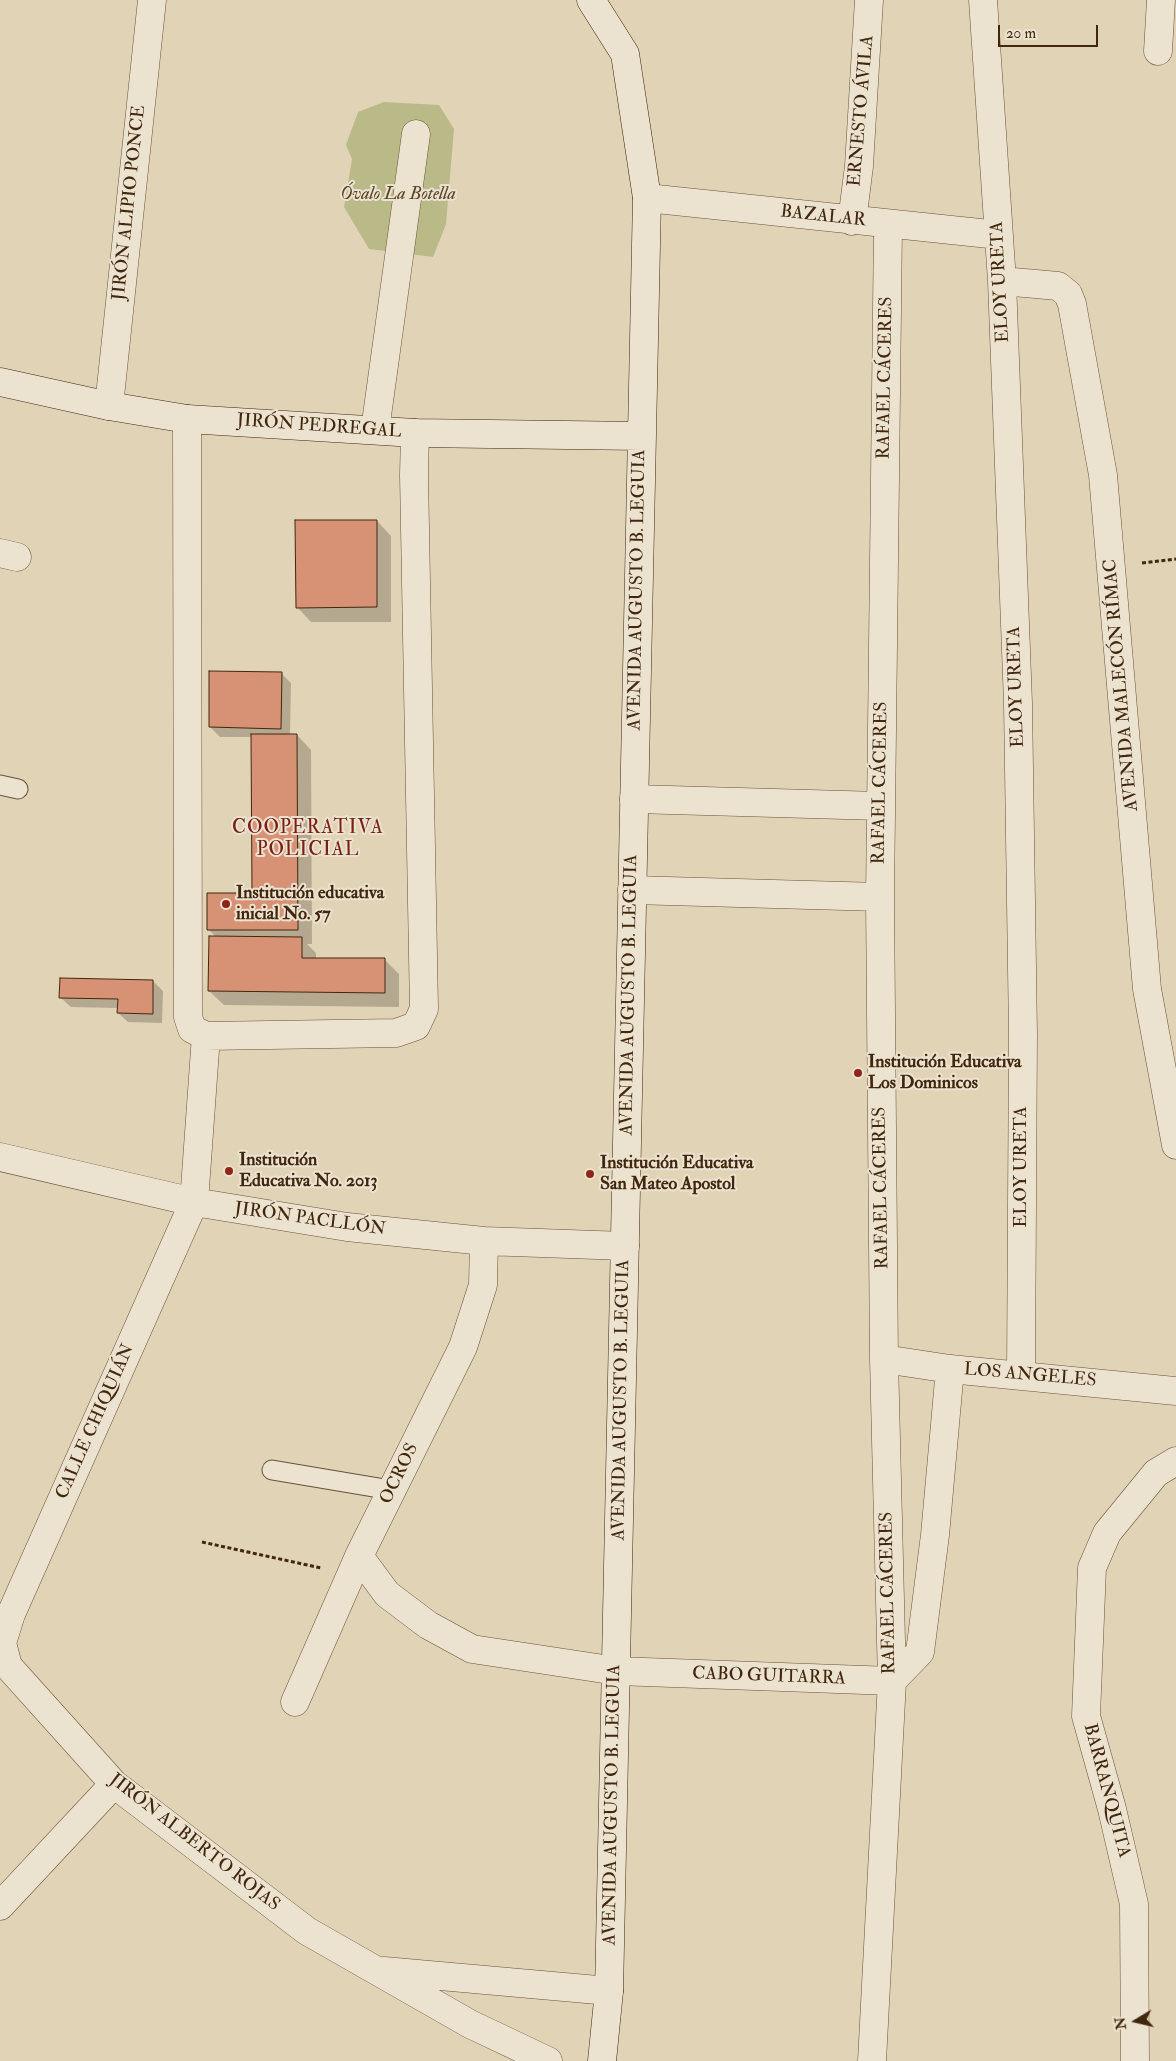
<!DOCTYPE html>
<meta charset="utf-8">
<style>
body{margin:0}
#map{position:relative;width:1176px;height:2061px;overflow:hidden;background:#e1d3b6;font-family:"IM FELL Double Pica",serif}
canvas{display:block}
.north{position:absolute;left:1111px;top:1996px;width:50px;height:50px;-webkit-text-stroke:4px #ece2d0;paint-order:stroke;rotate:261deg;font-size:14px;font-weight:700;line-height:20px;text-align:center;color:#41270d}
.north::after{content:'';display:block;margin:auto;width:18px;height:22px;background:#41270d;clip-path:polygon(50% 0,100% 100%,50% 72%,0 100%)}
.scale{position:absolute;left:998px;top:25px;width:100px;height:22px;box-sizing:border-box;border:2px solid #41270d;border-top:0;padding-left:6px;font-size:15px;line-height:18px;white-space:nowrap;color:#41270d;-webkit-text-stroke:4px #ece2d0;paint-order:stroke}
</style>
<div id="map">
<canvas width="1176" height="2061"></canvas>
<div class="north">N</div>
<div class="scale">20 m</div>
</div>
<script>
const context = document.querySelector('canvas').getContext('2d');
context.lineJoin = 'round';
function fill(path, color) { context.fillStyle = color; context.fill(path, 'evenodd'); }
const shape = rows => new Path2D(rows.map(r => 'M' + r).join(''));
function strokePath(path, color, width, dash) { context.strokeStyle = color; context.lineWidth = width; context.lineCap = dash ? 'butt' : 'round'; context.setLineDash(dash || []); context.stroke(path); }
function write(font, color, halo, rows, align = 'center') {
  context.font = font + ' "IM FELL Double Pica",serif'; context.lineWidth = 4; context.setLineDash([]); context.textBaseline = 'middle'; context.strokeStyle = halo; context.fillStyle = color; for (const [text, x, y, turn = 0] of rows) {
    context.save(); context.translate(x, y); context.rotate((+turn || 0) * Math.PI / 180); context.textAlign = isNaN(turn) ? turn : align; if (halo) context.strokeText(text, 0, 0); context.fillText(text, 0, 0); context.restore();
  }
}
const green = shape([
 [384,102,439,105,454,129,446,224,433,257,369,249,344,207,352,159,346,145,358,112]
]);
const shadow = shape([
 [377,521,391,536,391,622,311,622,297,607],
 [281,673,291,683,290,735,297,735,311,750,312,944,307,944,316,953,316,959,384,959,399,974,399,1007,224,1005,209,991,216,937,208,929,253,894,253,737,220,737,210,727],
 [153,981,163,991,162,1023,128,1022,118,1013,118,1008,71,1007,61,998]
]);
const building = shape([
 [295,520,377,520,377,607,296,608,295,520],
 [209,671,282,672,281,729,209,727,209,671],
 [251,734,297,734,298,930,207,930,207,893,252,893,251,734],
 [209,936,302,937,302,958,385,958,385,993,208,991,209,936],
 [60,978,153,980,153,1014,117,1013,118,999,59,998,60,978]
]);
const path = shape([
 [1142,563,1176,559],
 [202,1542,321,1568]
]);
const lane = shape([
 [0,785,18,789],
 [272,1470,391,1490]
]);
const street = shape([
 [983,0,1002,281,1018,703,1023,1034,1021,1375],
 [1158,51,1161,0],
 [647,198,999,235],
 [852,221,859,166,869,0],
 [1002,281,1058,286,1068,294,1072,304,1103,475,1147,989,1176,1145],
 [109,406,152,0],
 [187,419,188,1017,192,1029,206,1036,396,1033,416,1026,424,1009,414,475,415,433],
 [375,430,416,134],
 [0,553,17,557],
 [634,799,880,806],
 [632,890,880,897],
 [206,1036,194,1202,11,1614,2,1643,8,1666,114,1784,307,1931,470,2024,548,2061],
 [0,1157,194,1202,347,1227,484,1241,625,1246],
 [884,1359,950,1369,1176,1391],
 [359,1556,387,1594,428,1625,472,1649,617,1671,892,1681,920,1652,935,1535,950,1369],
 [295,1702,359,1556,463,1347,483,1285,484,1241],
 [0,1906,114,1784],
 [384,1971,609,1991],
 [872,2061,892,1681,884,1359,880,897,888,225],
 [1135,2061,1134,1904,1112,1809,1086,1716,1092,1568,1107,1533,1156,1473,1176,1461]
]);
const secondary = shape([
 [591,0,625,54,647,198,609,1991,602,2061],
 [0,382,109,406,187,419,415,433,641,436]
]);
const markers = [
 [226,904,5,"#8f2418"],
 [858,1073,5,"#8f2418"],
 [229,1171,5,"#8f2418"],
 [590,1174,5,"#8f2418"]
];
const streetNames = [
 ["ERNESTO ÁVILA",862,111,-85],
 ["JIRÓN ALIPIO PONCE",130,203,-84],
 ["BAZALAR",823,217,6],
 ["ELOY URETA",1001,282,-93],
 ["RAFAEL CÁCERES",886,378,-89],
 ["JIRÓN PEDREGAL",319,427,4],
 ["AVENIDA AUGUSTO B. LEGUIA",638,590,-89],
 ["AVENIDA MALECÓN RÍMAC",1122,685,-95],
 ["ELOY URETA",1017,687,-92],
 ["RAFAEL CÁCERES",881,783,-89],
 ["AVENIDA AUGUSTO B. LEGUIA",630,995,-89],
 ["ELOY URETA",1022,1167,-90],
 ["RAFAEL CÁCERES",882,1188,-91],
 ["JIRÓN PACLLÓN",310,1220,8],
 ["LOS ANGELES",1030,1376,5],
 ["AVENIDA AUGUSTO B. LEGUIA",622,1400,-89],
 ["CALLE CHIQUIÁN",96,1422,-66],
 ["OCROS",400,1474,-64],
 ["RAFAEL CÁCERES",889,1593,-91],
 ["CABO GUITARRA",769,1677,2],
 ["BARRANQUITA",1106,1791,75],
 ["AVENIDA AUGUSTO B. LEGUIA",613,1805,-89],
 ["JIRÓN ALBERTO ROJAS",194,1843,38]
];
const parkNames = [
 ["Óvalo La Botella",398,195]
];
const poiNames = [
 ["Institución educativa",236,894],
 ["inicial No. 57",236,915],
 ["Institución Educativa",868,1063],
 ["Los Dominicos",868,1084],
 ["Institución",239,1161],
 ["Educativa No. 2013",239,1182],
 ["Institución Educativa",600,1164],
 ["San Mateo Apostol",600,1185]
];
const neighbourhoodNames = [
 ["COOPERATIVA",308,829],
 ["POLICIAL",308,851]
];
fill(green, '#baba89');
fill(shadow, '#0003');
fill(building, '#d79175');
strokePath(building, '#41270d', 1);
strokePath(lane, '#695237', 21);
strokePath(street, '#695237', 29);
strokePath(secondary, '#41270d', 29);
strokePath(path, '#41270d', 3, [4, 2.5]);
strokePath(lane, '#ece2d0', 19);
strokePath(street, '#ece2d0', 28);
strokePath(secondary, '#ece2d0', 28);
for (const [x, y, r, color] of markers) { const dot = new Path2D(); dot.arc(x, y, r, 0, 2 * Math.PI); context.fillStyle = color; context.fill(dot); strokePath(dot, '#ece2d0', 2); }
write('18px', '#41270d', '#ece2d0', streetNames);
write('italic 18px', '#594426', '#ece2d0', parkNames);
write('bold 18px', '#41270d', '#ece2d0', poiNames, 'left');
context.letterSpacing = '1px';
write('19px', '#7a1f14', '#ece2d0', neighbourhoodNames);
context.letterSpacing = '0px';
</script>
